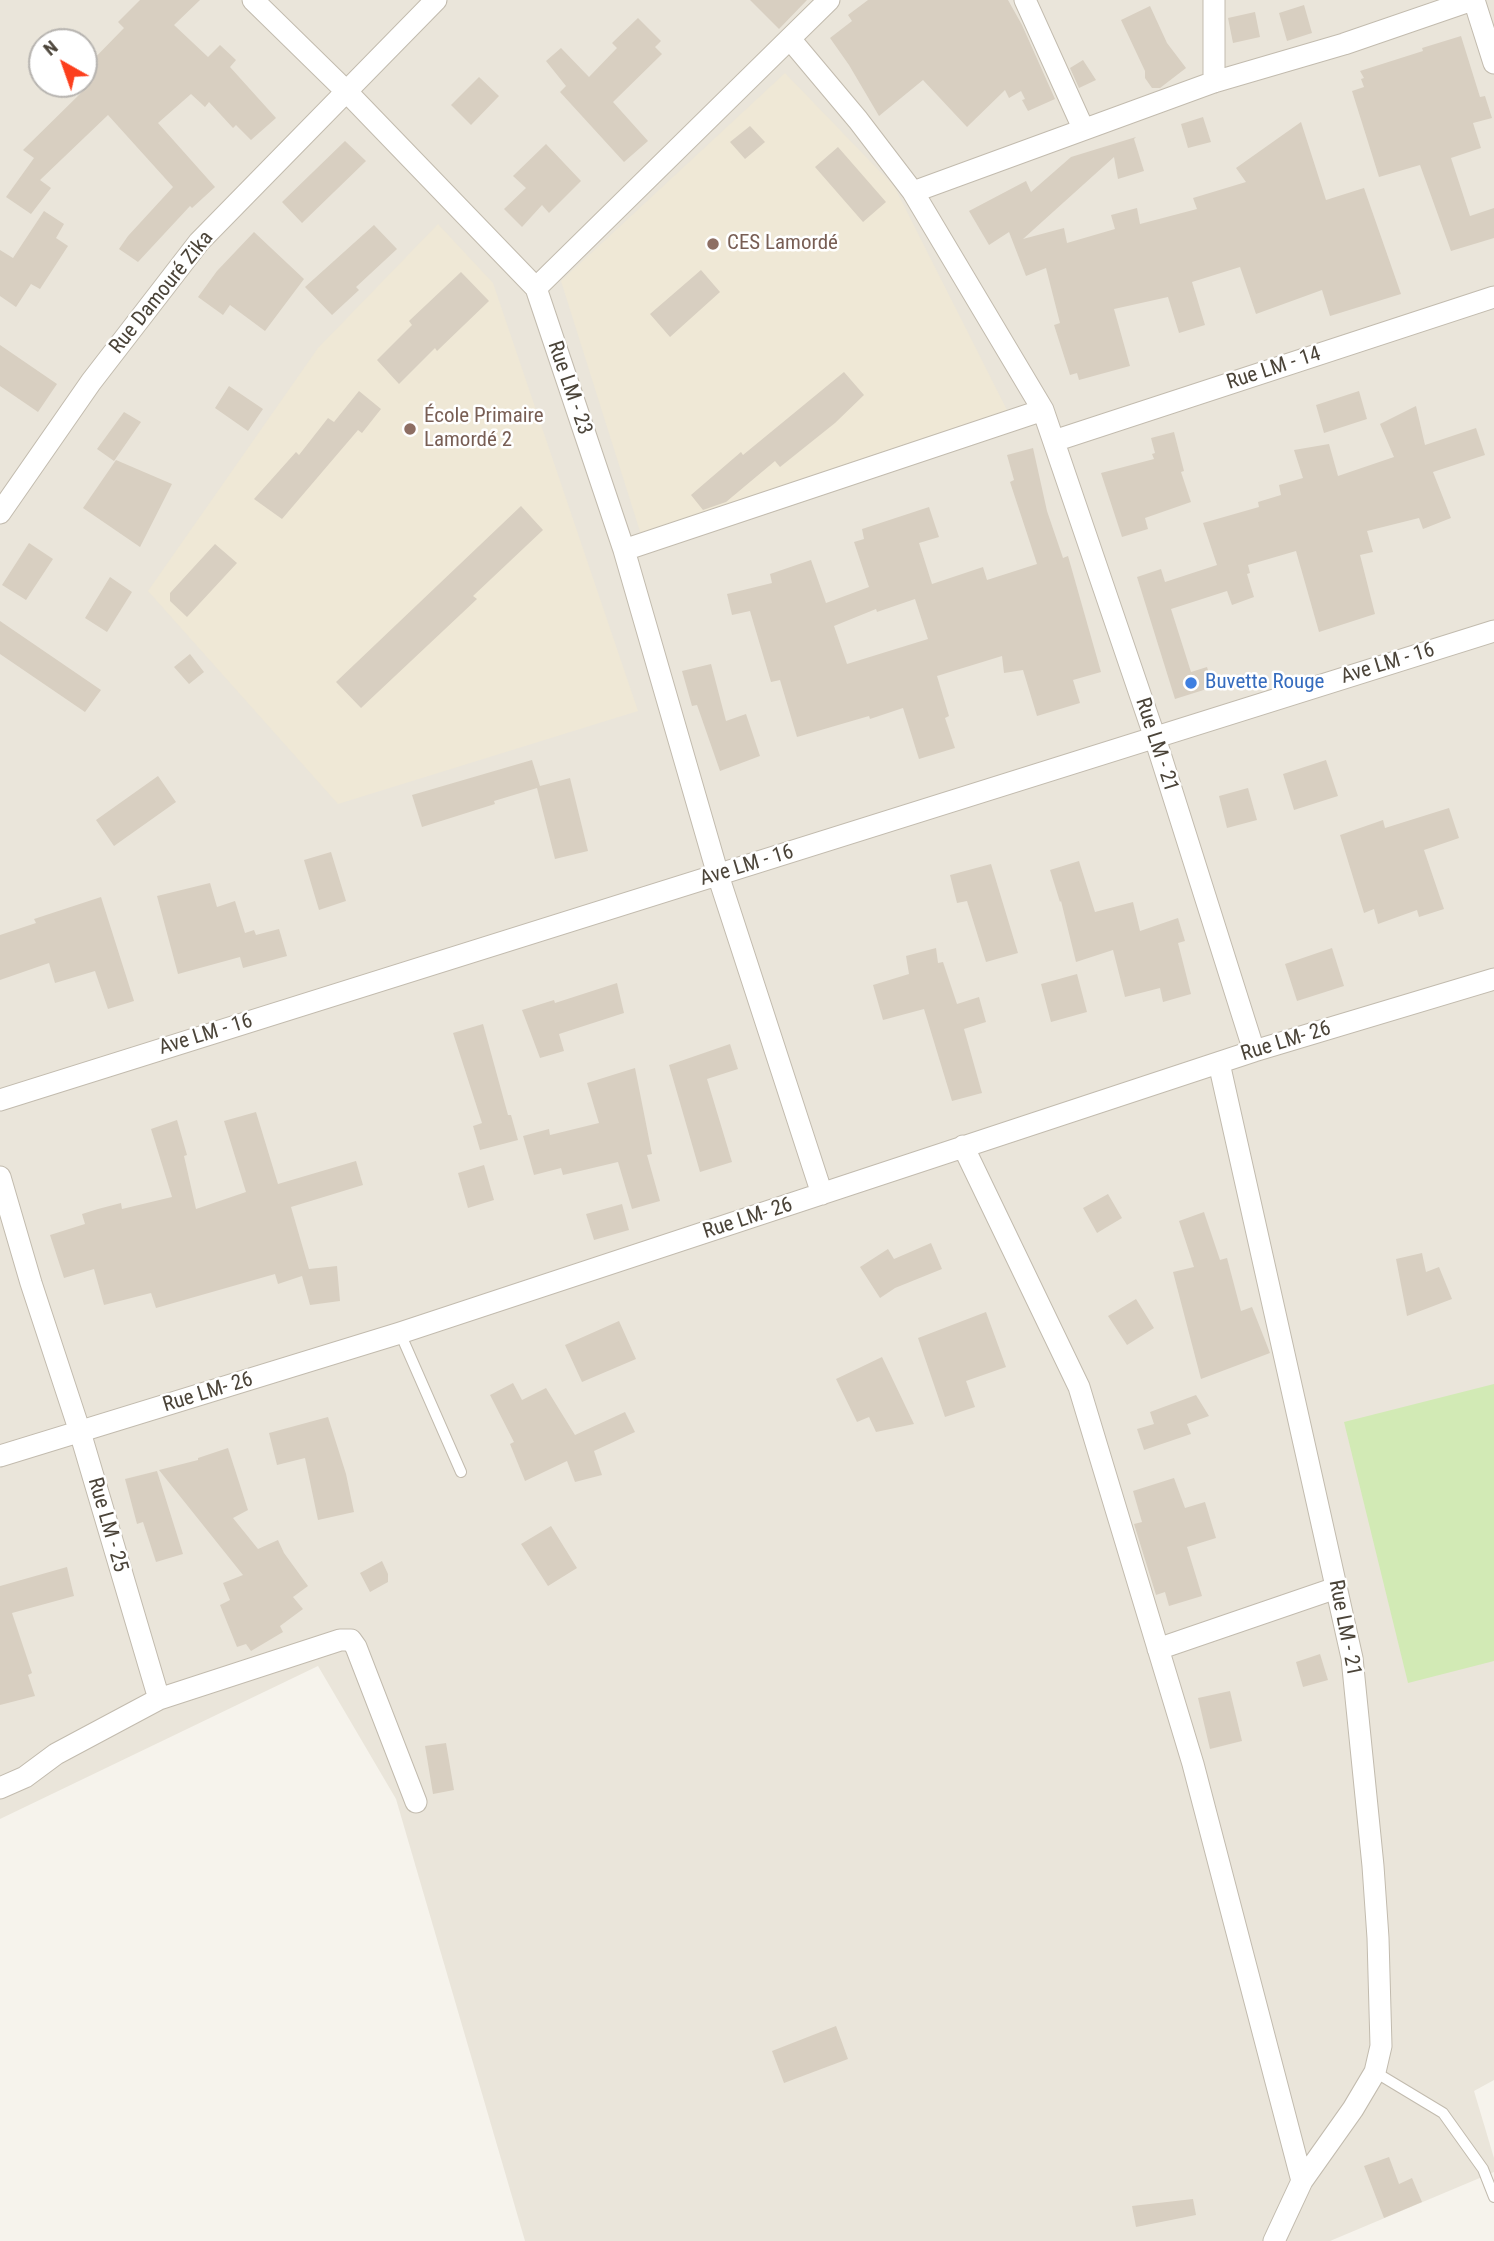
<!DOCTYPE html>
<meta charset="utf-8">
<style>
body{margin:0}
#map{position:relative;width:1494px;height:2241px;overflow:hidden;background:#f6f3ec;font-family:"Roboto Condensed",sans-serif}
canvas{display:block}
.north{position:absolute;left:28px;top:28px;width:70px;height:70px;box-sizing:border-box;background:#fff;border:2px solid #b7b4b0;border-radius:50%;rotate:320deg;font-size:19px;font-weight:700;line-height:28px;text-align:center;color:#4b4439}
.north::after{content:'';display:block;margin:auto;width:24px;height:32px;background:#fc3f1d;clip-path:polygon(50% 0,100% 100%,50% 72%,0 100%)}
</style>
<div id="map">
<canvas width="1494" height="2241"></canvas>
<div class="north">N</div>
</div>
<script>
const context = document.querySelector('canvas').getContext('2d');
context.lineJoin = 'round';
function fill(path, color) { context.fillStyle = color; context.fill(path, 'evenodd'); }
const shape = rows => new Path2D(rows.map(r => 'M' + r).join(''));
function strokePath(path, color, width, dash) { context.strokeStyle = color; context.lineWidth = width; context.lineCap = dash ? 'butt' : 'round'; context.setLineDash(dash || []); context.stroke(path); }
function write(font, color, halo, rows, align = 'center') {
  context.font = font + ' "Roboto Condensed",sans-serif'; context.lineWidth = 5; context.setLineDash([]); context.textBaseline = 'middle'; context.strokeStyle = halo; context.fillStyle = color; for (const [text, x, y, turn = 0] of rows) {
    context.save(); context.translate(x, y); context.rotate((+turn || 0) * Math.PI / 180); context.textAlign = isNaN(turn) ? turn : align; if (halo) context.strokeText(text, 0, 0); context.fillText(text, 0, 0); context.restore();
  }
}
const residential = shape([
 [0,0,1494,0,1494,2080,1474,2091,1494,2158,1494,2172,1330,2241,525,2241,396,1799,318,1666,0,1819],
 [42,42,84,42,84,84,42,84]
]);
const education = shape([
 [785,73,894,186,1010,416,643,541,561,281],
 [438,224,493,283,638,711,338,804,148,591,318,348]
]);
const green = shape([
 [1494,1384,1494,1661,1408,1683,1344,1422]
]);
const building = shape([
 [140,0,200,0,174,25,208,57,220,45,236,60,230,67,276,118,251,140,236,125,233,128,209,102,205,107,191,94,158,123,215,187,192,208,190,206,138,262,119,249,128,236,173,187,108,115,40,180,51,188,31,214,6,197,34,158,23,150,84,90,84,69,124,28,118,22],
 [750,0,807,0,779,29],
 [868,0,1008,0,1022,25,1055,99,1028,111,1022,100,1025,99,1021,91,1009,98,1005,90,967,127,923,80,879,116,849,65,830,38,852,21,848,15],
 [1304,5,1312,33,1287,41,1279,13],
 [1150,6,1167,43,1186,68,1160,88,1152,88,1145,78,1145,71,1121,20],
 [1255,12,1260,37,1233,43,1228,18],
 [638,18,661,41,655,47,662,54,613,102,648,141,624,162,560,92,566,86,546,61,561,48,589,77,617,48,612,43],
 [1461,36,1480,97,1485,96,1492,118,1473,123,1481,148,1451,158,1470,216,1494,208,1494,238,1451,251,1420,165,1379,177,1352,91,1364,87,1361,79,1364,78,1360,71,1423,51,1422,48],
 [1083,60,1096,80,1079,88,1070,68],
 [479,77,499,96,471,125,451,105],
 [1203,117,1211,142,1188,148,1181,124],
 [1301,122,1326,200,1364,188,1401,294,1330,316,1322,290,1256,314,1240,267,1192,282,1205,325,1179,333,1168,297,1114,309,1130,366,1079,380,1077,373,1070,375,1054,325,1060,323,1046,268,1026,276,1009,232,989,245,969,211,1026,181,1031,192,1071,157,1136,137,1134,139,1144,171,1118,179,1114,157,1023,239,1064,228,1067,243,1115,229,1111,215,1137,208,1140,224,1197,209,1193,198,1246,182,1236,168],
 [750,126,765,142,745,159,730,142],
 [345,141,366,161,302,223,282,202],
 [546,144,581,181,549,213,542,205,522,227,504,209,526,188,513,176],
 [838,147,886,202,863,222,815,167],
 [44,211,64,224,56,238,68,246,40,289,31,284,16,307,0,296,0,250,13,258],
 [374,225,397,249,356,287,359,290,332,315,305,287],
 [254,232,304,279,265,331,230,305,223,315,198,297,217,271],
 [701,270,720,292,670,337,650,314],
 [461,272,489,301,437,351,435,348,399,384,377,360,412,325,409,321],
 [0,345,57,384,38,412,0,386],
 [844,372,864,395,835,423,780,467,775,461,726,502,703,510,691,495,741,452,743,455],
 [229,386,263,409,248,431,215,408],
 [359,391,381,409,362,433,358,430,282,519,254,499,296,452,299,455,328,418,334,422],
 [1359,391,1367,419,1324,433,1316,405],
 [1416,406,1425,445,1476,428,1485,455,1433,472,1451,518,1423,529,1419,518,1367,531,1373,552,1360,555,1375,614,1319,632,1296,551,1248,565,1250,573,1247,574,1254,597,1232,605,1227,591,1171,609,1191,672,1207,667,1213,687,1175,699,1137,577,1161,569,1165,582,1217,565,1203,523,1259,507,1258,502,1281,495,1279,485,1303,478,1294,450,1329,444,1338,476,1394,457,1380,424],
 [124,412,141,422,114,461,97,449],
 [1174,432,1184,471,1181,472,1191,502,1145,518,1148,529,1122,537,1101,473,1154,459,1152,454,1155,453,1151,438],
 [1033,448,1047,511,1063,558,1068,556,1101,672,1073,680,1080,703,1037,716,1023,670,1004,673,1002,656,937,676,949,716,945,718,955,748,919,759,903,708,870,719,869,716,797,737,780,680,771,682,750,611,732,615,727,594,772,583,770,574,811,560,826,603,869,587,854,542,864,539,862,529,929,507,939,537,919,543,932,584,983,567,987,580,1037,564,1010,482,1014,480,1007,455],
 [915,599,928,639,847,664,834,626,876,609,877,612],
 [116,460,172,484,140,547,83,508],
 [521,506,543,530,473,596,477,599,361,708,336,682],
 [29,543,53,559,26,600,2,585],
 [215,544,237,563,187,617,170,601,170,593],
 [110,577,132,592,107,632,85,618],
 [0,621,101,690,85,712,0,654],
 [190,654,204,672,189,684,174,667],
 [711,664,726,721,746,714,760,756,720,771,697,705,692,706,682,671],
 [532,760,540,786,570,778,588,851,555,859,537,788,494,801,495,804,422,827,412,795],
 [1326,760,1338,796,1294,810,1283,774],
 [158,776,176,802,114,846,96,820],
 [1248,788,1257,820,1227,828,1219,796],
 [1449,808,1459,838,1424,850,1444,909,1419,917,1417,910,1378,924,1374,909,1364,913,1340,835,1383,820,1385,828],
 [331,852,346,901,319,910,304,860],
 [1079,861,1095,912,1133,902,1140,931,1178,918,1185,941,1178,943,1191,994,1163,1002,1160,988,1125,997,1113,950,1076,962,1061,901,1060,902,1050,870],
 [991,864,1018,953,986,962,967,901,957,903,950,875],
 [210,883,217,907,235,901,245,933,254,930,256,935,279,929,287,956,243,968,240,957,178,974,157,896],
 [101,897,134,1001,108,1009,95,971,55,983,49,963,0,980,0,935,36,923,34,919],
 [936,948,938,963,943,962,957,1004,979,997,986,1022,964,1029,982,1093,952,1101,924,1009,883,1020,873,985,909,974,906,956],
 [1332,948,1344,986,1297,1001,1285,964],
 [1077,974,1087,1012,1051,1022,1041,984],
 [617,983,624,1013,559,1034,564,1051,540,1058,522,1010,554,1000,555,1003],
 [483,1024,508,1115,511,1115,518,1140,480,1150,473,1126,482,1123,453,1033],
 [730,1044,738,1069,707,1079,732,1162,700,1172,669,1065],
 [635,1068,652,1154,647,1155,660,1201,632,1209,618,1162,563,1175,561,1168,534,1175,523,1136,549,1129,550,1135,599,1123,587,1083],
 [256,1112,278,1184,356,1161,363,1185,291,1207,309,1269,337,1266,340,1301,310,1305,302,1276,278,1284,275,1274,156,1308,151,1293,104,1305,94,1269,64,1278,50,1235,85,1224,82,1214,98,1209,121,1203,122,1209,172,1197,151,1129,177,1120,187,1155,184,1156,196,1209,246,1192,224,1121],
 [484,1165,494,1200,468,1208,458,1173],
 [1108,1194,1122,1218,1097,1233,1083,1208],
 [622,1204,629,1230,594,1240,586,1214],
 [1204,1212,1220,1260,1227,1258,1241,1311,1252,1307,1270,1353,1201,1379,1173,1272,1194,1267,1179,1221],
 [931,1243,942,1269,895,1288,880,1298,860,1267,888,1249,894,1259],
 [1422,1253,1426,1272,1439,1267,1452,1299,1407,1316,1396,1259],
 [1136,1299,1154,1328,1127,1345,1108,1316],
 [986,1312,1006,1367,966,1381,975,1407,945,1417,918,1338],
 [619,1321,636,1359,582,1382,565,1345],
 [882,1357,914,1424,876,1432,869,1417,857,1422,836,1379],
 [513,1383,522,1400,546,1388,575,1435,625,1412,635,1432,594,1451,602,1475,575,1482,567,1461,525,1481,510,1444,514,1442,490,1395],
 [1196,1395,1209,1416,1187,1424,1191,1434,1144,1450,1137,1429,1154,1424,1150,1412],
 [328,1417,346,1474,354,1512,318,1520,305,1458,277,1465,269,1433],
 [228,1448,248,1510,233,1518,258,1549,278,1540,284,1553,308,1586,293,1597,303,1609,280,1626,283,1632,251,1651,246,1644,237,1647,220,1605,230,1600,223,1583,243,1575,159,1470,198,1460,198,1458],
 [157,1471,183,1554,156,1562,143,1522,137,1524,125,1479],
 [1174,1478,1185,1508,1205,1502,1216,1538,1187,1547,1202,1596,1169,1606,1165,1592,1156,1595,1134,1524,1142,1522,1133,1491],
 [551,1526,577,1568,548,1586,521,1544],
 [382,1561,388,1574,388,1582,370,1592,360,1573],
 [67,1567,74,1596,12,1613,32,1673,28,1675,35,1696,0,1705,0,1586],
 [1320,1654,1328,1680,1303,1687,1296,1662],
 [1230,1691,1242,1741,1210,1749,1198,1698],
 [446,1743,454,1790,433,1794,425,1746],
 [836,2026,848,2059,784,2083,772,2051],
 [1389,2157,1399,2184,1412,2178,1422,2202,1384,2218,1364,2166],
 [1193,2199,1196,2215,1136,2227,1132,2206]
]);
const lane = shape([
 [400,1333,461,1472],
 [1375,2072,1443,2113,1483,2169,1494,2197]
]);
const street = shape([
 [253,0,347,92,536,288,624,550,718,875,822,1194],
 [1025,0,1083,128],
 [1214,0,1214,82],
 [1474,0,1494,63],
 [790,39,858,120,913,192,1043,410,1155,738,1254,1051],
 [913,192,1214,82,1344,44,1472,0],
 [536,288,829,0],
 [1054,441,1494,297],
 [0,513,91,382,199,242,436,0],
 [624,550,1043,410],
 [1219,1063,1352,1658,1373,1866,1378,1938,1381,2046,1375,2072,1353,2109,1302,2181,1274,2241],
 [0,1100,1494,631],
 [963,1146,1079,1387,1193,1764,1302,2181],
 [0,1177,31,1283,80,1432,159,1699,56,1754,25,1777,0,1788],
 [0,1456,400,1333,1254,1051,1494,979],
 [1158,1649,1336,1588],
 [159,1699,340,1640,351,1640,356,1647,416,1802]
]);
const markers = [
 [713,244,7,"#8d6e63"],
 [410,429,7,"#8d6e63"],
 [1191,683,7,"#3f7fe0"]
];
const educationNames = [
 ["CES Lamordé",727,244],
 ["École Primaire",424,417],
 ["Lamordé 2",424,441]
];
const streetNames = [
 ["Rue Damouré Zika",162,293,-51],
 ["Rue LM - 14",1274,369,-18],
 ["Rue LM - 23",569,388,71],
 ["Ave LM - 16",1388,664,-17],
 ["Rue LM - 21",1156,745,72],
 ["Ave LM - 16",747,866,-17],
 ["Ave LM - 16",206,1035,-17],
 ["Rue LM- 26",1286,1042,-17],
 ["Rue LM- 26",748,1219,-18],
 ["Rue LM- 26",208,1393,-17],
 ["Rue LM - 25",107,1525,74],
 ["Rue LM - 21",1344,1628,79]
];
const shopNames = [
 ["Buvette Rouge",1205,683]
];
fill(residential, '#eae5da');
fill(education, '#efe8d6');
fill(green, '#d2eab5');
fill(building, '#d8cfc1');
strokePath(lane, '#c2bbae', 12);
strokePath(street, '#c2bbae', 23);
strokePath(lane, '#fff', 10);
strokePath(street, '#fff', 21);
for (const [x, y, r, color] of markers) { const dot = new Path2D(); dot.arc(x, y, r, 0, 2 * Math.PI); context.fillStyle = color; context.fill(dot); strokePath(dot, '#fff', 2.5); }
write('21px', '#785e54', '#fff', educationNames, 'left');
write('21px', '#4b4439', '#fff', streetNames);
write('21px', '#366cbe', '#fff', shopNames, 'left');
</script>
